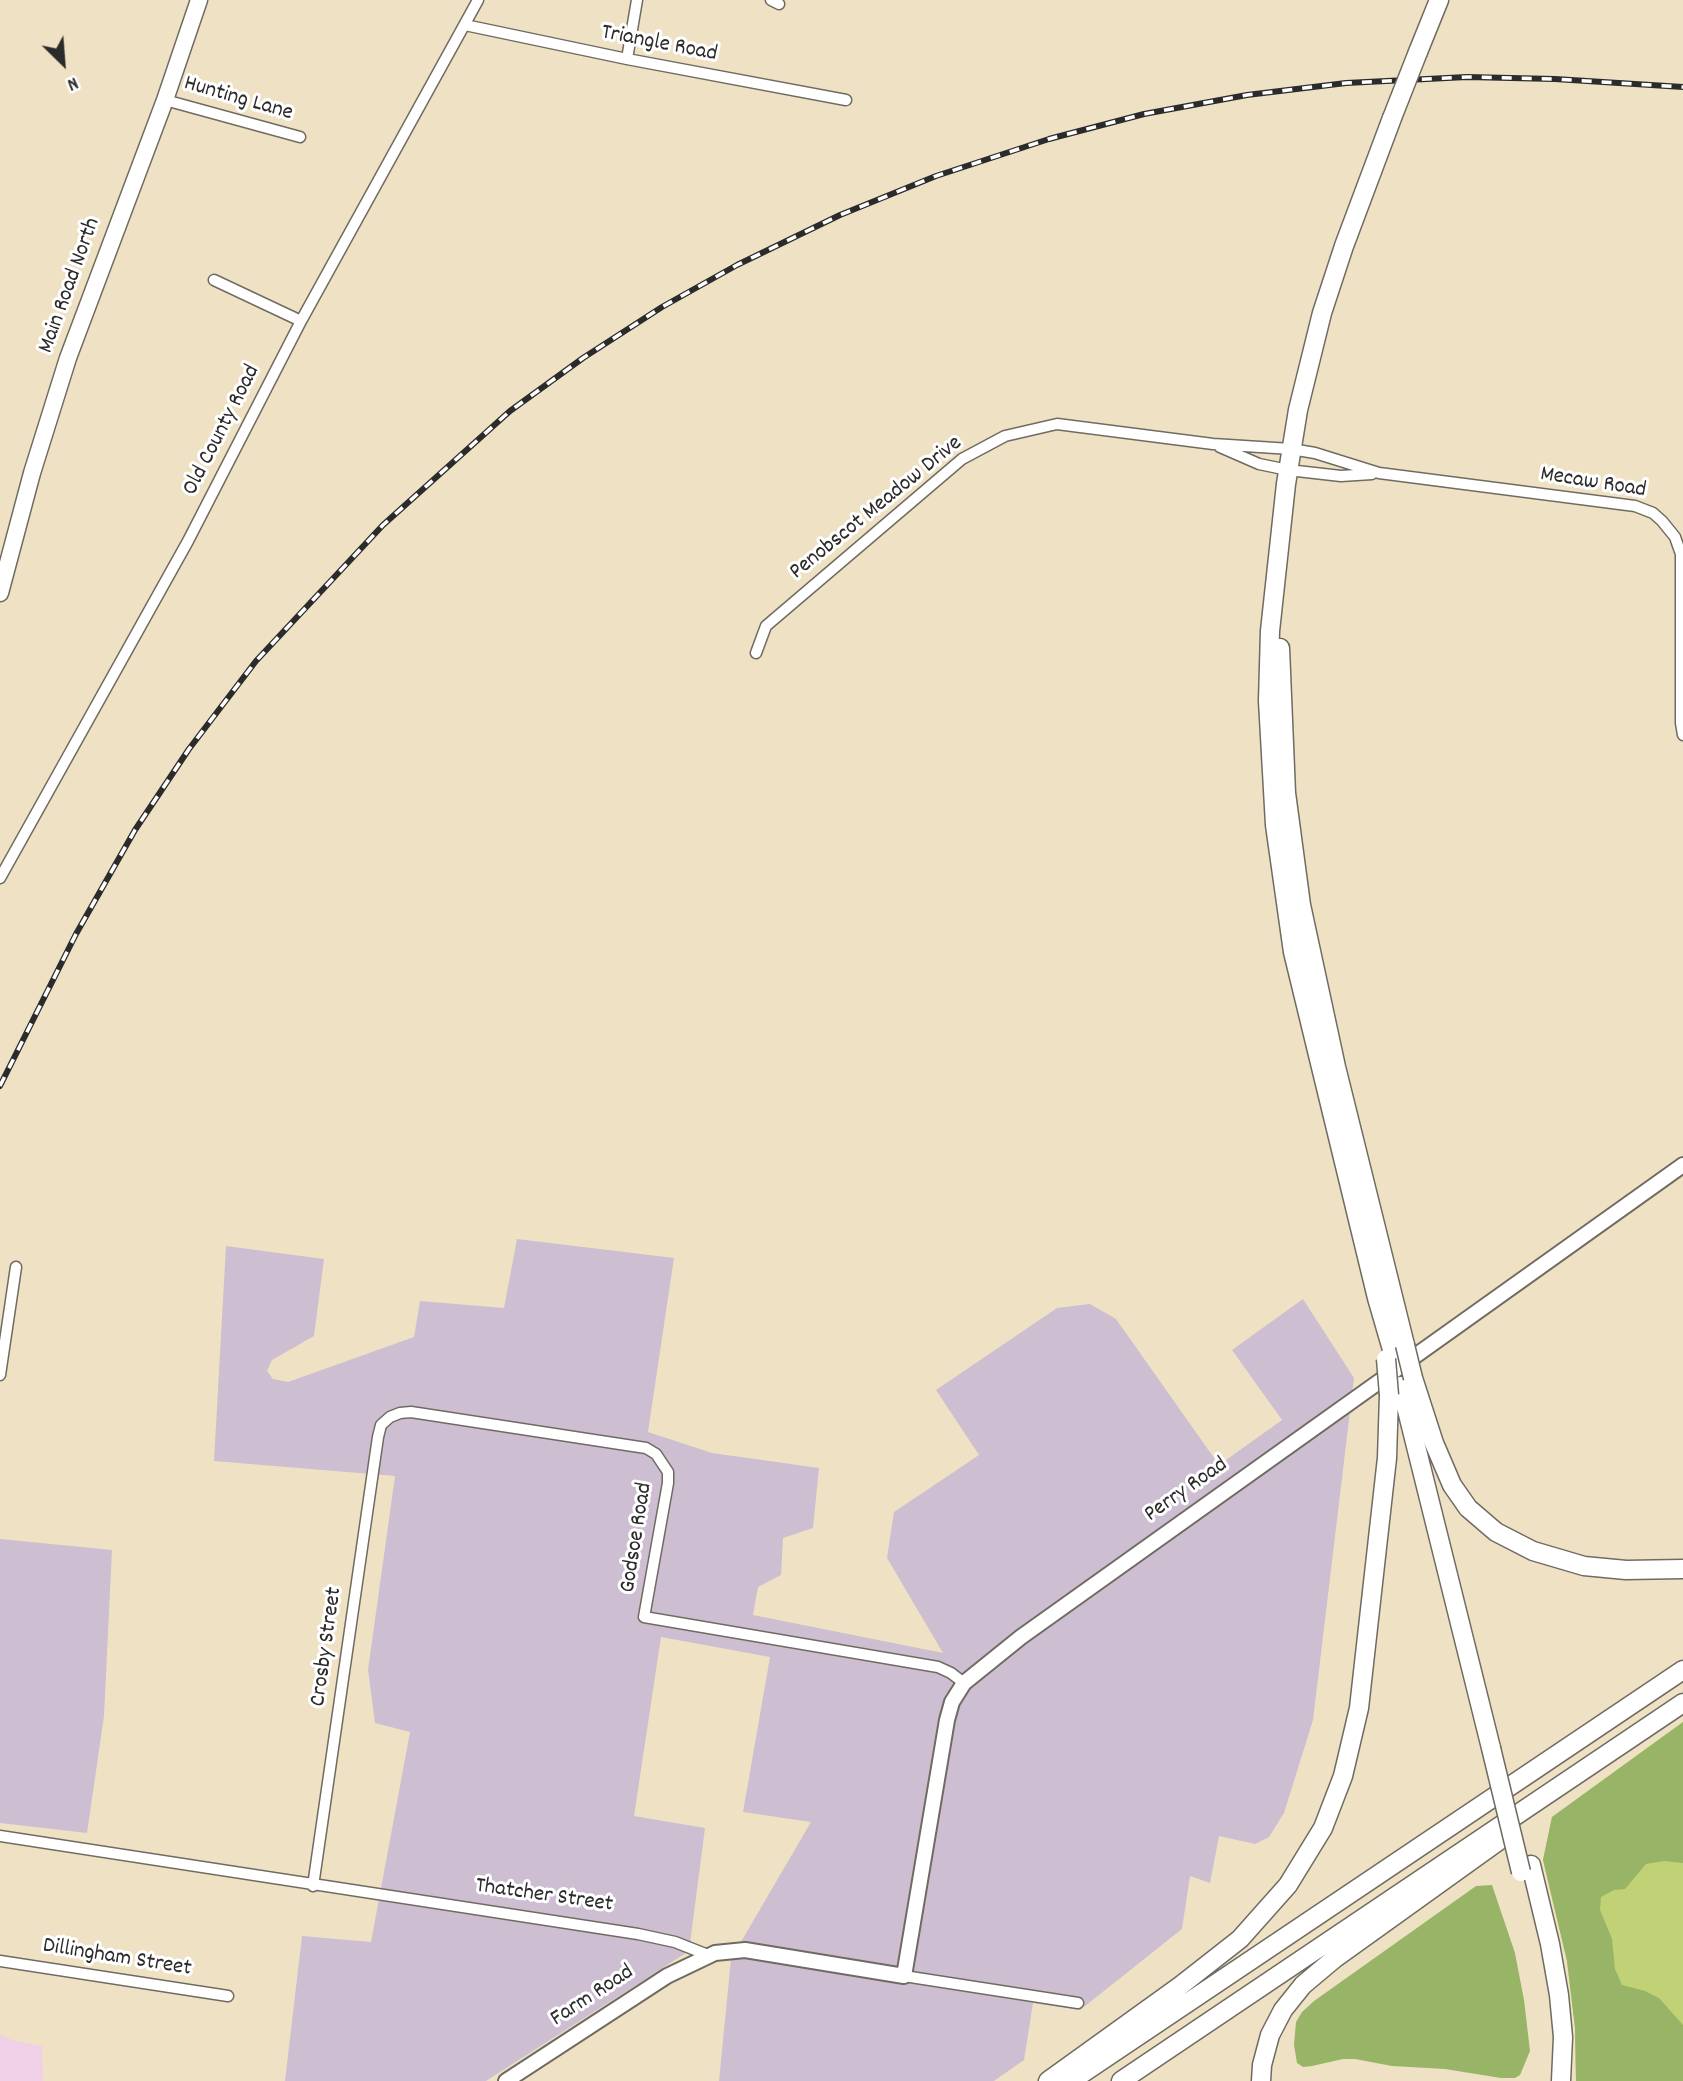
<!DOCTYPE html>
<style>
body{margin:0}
#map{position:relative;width:1683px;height:2081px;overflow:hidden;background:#efe2c4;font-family:Dekko,sans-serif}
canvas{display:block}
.north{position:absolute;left:28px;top:28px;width:70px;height:70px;-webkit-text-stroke:5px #fff;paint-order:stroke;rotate:155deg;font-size:19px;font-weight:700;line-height:28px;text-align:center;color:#2b2b2b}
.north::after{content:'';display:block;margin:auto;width:24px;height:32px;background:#2b2b2b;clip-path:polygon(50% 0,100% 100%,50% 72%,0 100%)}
</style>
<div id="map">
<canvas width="1683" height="2081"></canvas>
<div class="north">N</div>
</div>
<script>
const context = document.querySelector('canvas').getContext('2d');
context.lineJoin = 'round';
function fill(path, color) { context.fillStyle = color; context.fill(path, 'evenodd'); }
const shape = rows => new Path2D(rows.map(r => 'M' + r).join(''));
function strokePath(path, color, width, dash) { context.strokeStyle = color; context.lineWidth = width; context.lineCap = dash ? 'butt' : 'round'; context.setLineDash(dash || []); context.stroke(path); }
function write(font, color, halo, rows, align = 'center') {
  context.font = font + ' Dekko,sans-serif'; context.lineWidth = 6; context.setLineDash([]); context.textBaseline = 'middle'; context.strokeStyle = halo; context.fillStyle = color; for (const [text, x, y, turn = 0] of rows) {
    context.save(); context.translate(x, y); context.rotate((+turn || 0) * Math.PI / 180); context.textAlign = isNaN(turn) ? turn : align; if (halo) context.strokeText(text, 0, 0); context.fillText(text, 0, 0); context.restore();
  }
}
const built = shape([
 [0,2035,15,2041,42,2046,43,2081,0,2081]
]);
const industrial = shape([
 [517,1239,674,1258,648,1432,712,1453,819,1468,813,1528,783,1538,781,1575,758,1587,753,1615,943,1653,887,1558,894,1512,979,1455,936,1390,1057,1308,1090,1304,1116,1319,1219,1465,1282,1420,1232,1350,1303,1299,1354,1378,1313,1720,1284,1813,1269,1837,1255,1844,1219,1836,1210,1883,1190,1876,1182,1929,1080,2010,1033,2003,1024,2060,994,2081,719,2081,731,1959,811,1822,743,1812,770,1657,661,1637,634,1816,705,1828,689,1951,486,2081,285,2081,302,1936,371,1942,410,1732,375,1723,368,1670,395,1476,214,1461,226,1246,324,1259,314,1336,272,1360,267,1371,273,1379,288,1382,414,1337,420,1301,504,1308],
 [0,1539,112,1550,104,1716,87,1833,0,1823]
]);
const green = shape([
 [1683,1722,1683,2081,1576,2081,1575,2028,1567,1961,1543,1860,1552,1817]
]);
const forest = shape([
 [1683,1722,1683,1863,1664,1861,1646,1864,1625,1889,1614,1890,1601,1897,1600,1910,1612,1939,1615,1969,1622,1985,1645,1991,1659,1998,1683,2025,1683,2081,1576,2081,1575,2028,1567,1961,1543,1860,1552,1817],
 [1492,1885,1515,1953,1524,2000,1530,2051,1520,2075,1515,2078,1501,2078,1445,2069,1392,2066,1355,2059,1343,2059,1312,2066,1303,2067,1297,2063,1294,2045,1296,2022,1302,2012,1314,2001,1476,1886]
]);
const street = shape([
 [771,0,779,4],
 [465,25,627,59,846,100],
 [627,59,637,0],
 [165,100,300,137],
 [214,280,301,321],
 [1220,447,1259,464,1288,470,1341,476,1372,474],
 [756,653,766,626,962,459,1005,436,1057,424,1213,444,1291,449,1315,453,1379,473,1635,506,1653,513,1662,521,1675,537,1681,554,1681,723,1683,735],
 [0,878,188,541,301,321,478,0],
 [0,1375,16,1267],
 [0,1836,638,1934,675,1942,708,1955],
 [313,1886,378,1437,381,1425,390,1417,400,1413,411,1412,646,1448,656,1454,668,1472,668,1483,644,1617,938,1667,951,1673,964,1683],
 [0,1961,228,1996],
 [904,1976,1078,2003]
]);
const secondary = shape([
 [506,2081,667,1976,715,1953,745,1950,904,1976,947,1720,952,1702,964,1683,1021,1637,1683,1165]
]);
const primary = shape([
 [0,593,32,473,68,358,165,100,199,0]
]);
const highway = shape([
 [1418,52,1439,0],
 [1392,118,1344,246,1322,313,1298,410,1286,484,1270,631,1268,701,1275,825,1293,952,1377,1298,1393,1353],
 [1280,648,1286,793,1301,905,1336,1067,1405,1345],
 [1413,1378,1434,1443,1452,1485,1468,1508,1496,1532,1533,1551,1584,1566,1626,1570,1683,1569],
 [1401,1386,1491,1748],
 [1531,1865,1550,1944,1559,1995,1563,2037,1561,2081],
 [1048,2081,1180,1986,1240,1939,1288,1885,1323,1828,1343,1776,1359,1708,1387,1458,1389,1395],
 [1071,2081,1683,1670],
 [1121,2081,1683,1703],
 [1261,2081,1262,2065,1270,2035,1283,2010,1303,1985,1334,1959,1504,1837]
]);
const rail = shape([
 [0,1086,76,934,135,830,189,749,256,661,383,525,510,411,583,358,662,307,737,265,840,215,936,176,1049,139,1144,114,1247,95,1346,83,1467,77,1555,79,1683,87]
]);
const highwayBridge = shape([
 [1392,118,1418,52],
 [1405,1345,1413,1378],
 [1386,1359,1389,1395],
 [1491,1748,1521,1872]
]);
const streetNames = [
 ["Triangle Road",659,45,11],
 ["Hunting Lane",238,100,16],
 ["Main Road North",71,286,-70],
 ["Old County Road",223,431,-63],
 ["Mecaw Road",1593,484,9],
 ["Penobscot Meadow Drive",877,509,-39],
 ["Perry Road",1187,1491,-35],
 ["Godsoe Road",638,1538,-81],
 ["Crosby Street",328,1647,-82],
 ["Thatcher Street",544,1897,8],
 ["Dillingham Street",117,1959,9],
 ["Farm Road",593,1997,-33]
];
fill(built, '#efd0e6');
fill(industrial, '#cdbed2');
fill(green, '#c0d275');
fill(forest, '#98b466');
strokePath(street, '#706b61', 13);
strokePath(secondary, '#706b61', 18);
strokePath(primary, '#706b61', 19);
strokePath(highway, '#706b61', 21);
strokePath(street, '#fff', 10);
strokePath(secondary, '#fff', 14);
strokePath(primary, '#fff', 16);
strokePath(highway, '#fff', 18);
strokePath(rail, '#2b2b2b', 6);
strokePath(rail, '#fff', 3.5, [10]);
strokePath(highwayBridge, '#706b61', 21, []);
strokePath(highwayBridge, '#fff', 18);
write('23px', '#2b2b2b', '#fff', streetNames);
</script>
